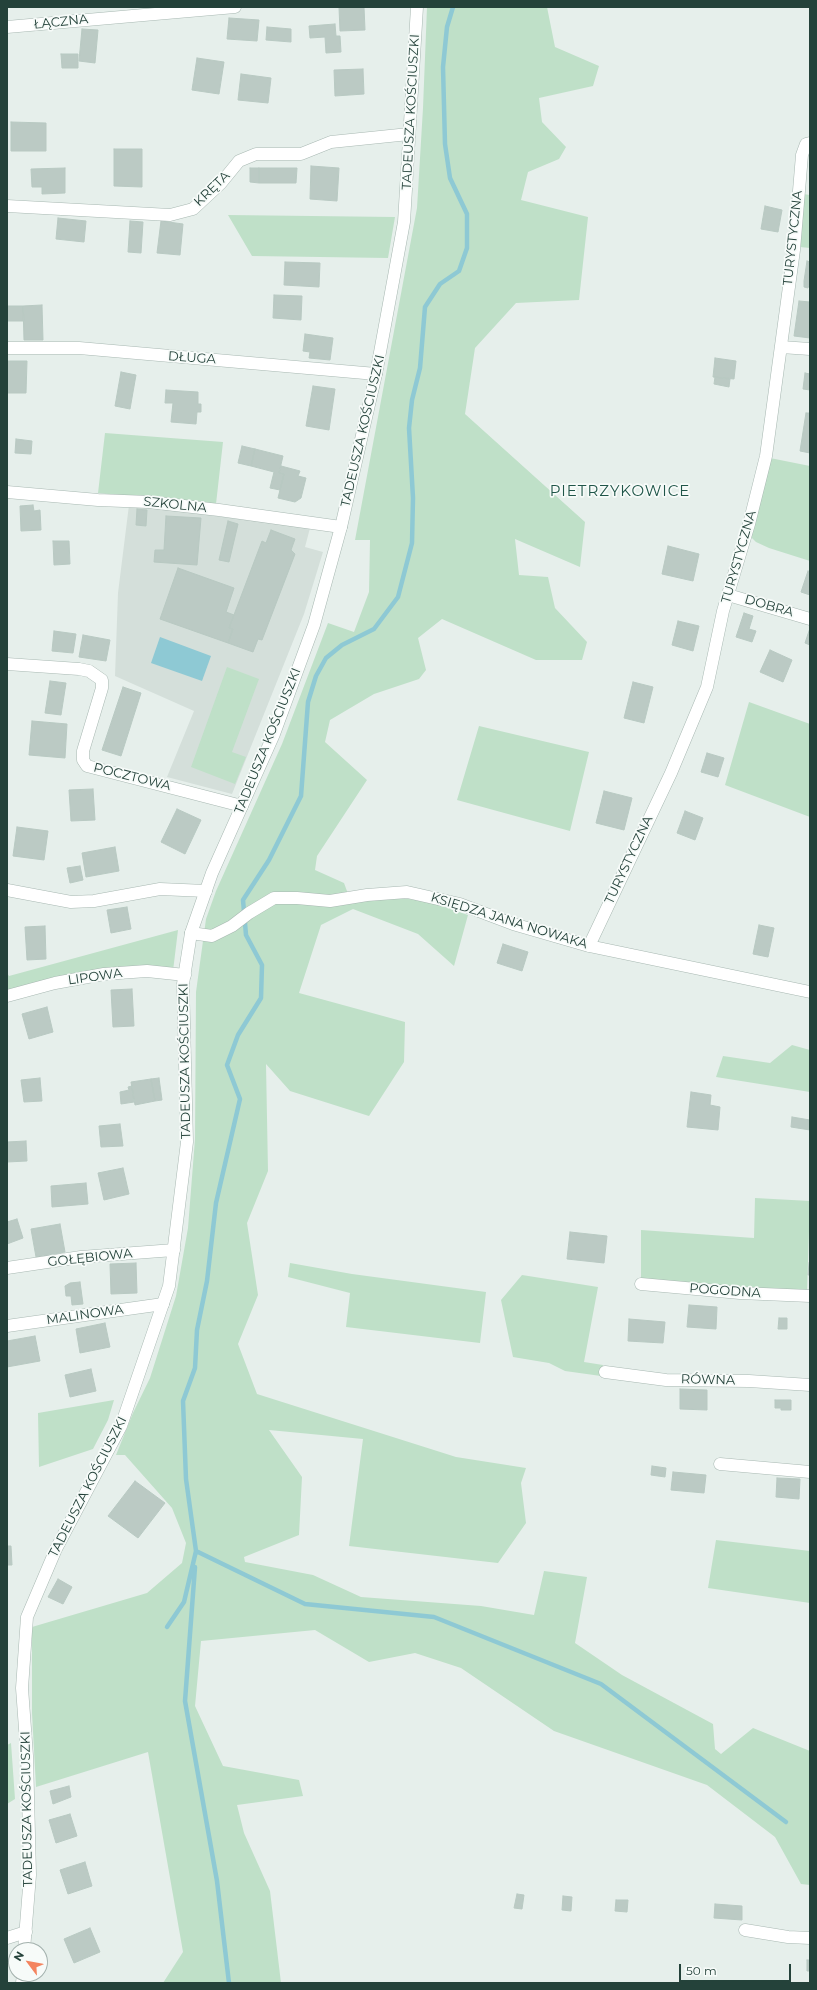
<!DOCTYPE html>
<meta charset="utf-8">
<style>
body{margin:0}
#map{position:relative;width:817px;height:1990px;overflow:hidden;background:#e6efeb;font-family:Montserrat,sans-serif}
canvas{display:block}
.frame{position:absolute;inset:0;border:8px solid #24423a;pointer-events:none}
.north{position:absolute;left:8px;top:1942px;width:40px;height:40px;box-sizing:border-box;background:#f7fbf9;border:1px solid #a3b1ad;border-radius:50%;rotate:302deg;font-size:11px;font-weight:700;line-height:16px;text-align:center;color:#24423a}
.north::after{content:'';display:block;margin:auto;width:14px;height:18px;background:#f4845f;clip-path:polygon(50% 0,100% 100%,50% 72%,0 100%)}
.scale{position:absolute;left:679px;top:1964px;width:112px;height:18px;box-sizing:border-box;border:2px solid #24423a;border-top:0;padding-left:5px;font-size:12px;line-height:14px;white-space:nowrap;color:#24423a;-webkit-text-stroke:3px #f7fbf9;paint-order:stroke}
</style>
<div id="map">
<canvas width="817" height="1990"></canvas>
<div class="frame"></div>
<div class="north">N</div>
<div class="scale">50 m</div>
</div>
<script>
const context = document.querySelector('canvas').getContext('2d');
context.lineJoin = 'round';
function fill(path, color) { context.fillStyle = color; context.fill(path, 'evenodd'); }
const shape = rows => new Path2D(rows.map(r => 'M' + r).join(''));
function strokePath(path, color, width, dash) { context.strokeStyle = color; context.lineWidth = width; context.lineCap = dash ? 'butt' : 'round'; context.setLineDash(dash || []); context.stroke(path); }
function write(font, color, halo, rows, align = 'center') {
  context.font = font + ' Montserrat,sans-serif'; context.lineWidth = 3.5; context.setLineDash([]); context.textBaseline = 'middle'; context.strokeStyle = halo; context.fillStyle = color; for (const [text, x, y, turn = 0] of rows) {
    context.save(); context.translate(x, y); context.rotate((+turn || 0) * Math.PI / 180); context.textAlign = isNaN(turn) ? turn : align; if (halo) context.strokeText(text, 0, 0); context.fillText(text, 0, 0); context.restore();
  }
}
const built = shape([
 [129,505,310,528,305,547,323,552,304,614,232,794,167,777,194,711,115,676,118,593]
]);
const green = shape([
 [427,7,547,7,555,47,599,66,593,86,539,98,542,122,566,147,559,159,528,172,521,200,588,217,579,300,516,303,475,348,465,414,585,522,580,567,515,539,519,575,548,577,555,608,587,642,582,660,536,660,442,619,418,638,426,670,419,679,374,694,330,720,325,742,367,780,317,856,315,870,344,883,351,902,402,898,429,902,468,915,454,966,418,934,353,909,321,925,299,993,405,1022,404,1062,369,1116,290,1091,266,1064,268,1171,247,1223,258,1295,238,1344,257,1394,456,1457,526,1468,521,1483,526,1523,498,1563,349,1546,363,1439,269,1430,302,1477,299,1535,244,1557,245,1562,313,1575,361,1597,481,1606,534,1615,544,1571,587,1577,575,1643,622,1675,713,1724,715,1749,721,1754,753,1728,810,1751,810,1885,801,1884,775,1837,707,1785,554,1731,461,1668,415,1653,369,1662,315,1630,201,1641,195,1706,223,1766,299,1780,303,1796,237,1805,244,1833,270,1891,281,1983,163,1983,183,1952,148,1752,36,1787,32,1713,32,1627,147,1593,182,1563,186,1543,172,1508,125,1455,116,1455,133,1413,150,1378,176,1296,188,1228,195,1139,196,992,206,919,216,891,282,744,328,623,354,632,369,592,370,540,355,540,417,208,423,108],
 [803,194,810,195,810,248,800,247],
 [228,215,395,217,388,258,252,256],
 [105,433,223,442,216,504,98,493],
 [770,458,810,466,810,561,769,548,756,542,750,536],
 [227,667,259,679,232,752,246,757,235,784,191,767],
 [749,702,810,724,810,817,725,785],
 [479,726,589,752,570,831,457,800],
 [178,930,173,971,7,993,7,973,9,976],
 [792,1045,810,1050,810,1092,716,1077,723,1056,770,1063],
 [755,1198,810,1201,807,1291,737,1288,641,1279,641,1230,754,1238],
 [290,1263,352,1274,486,1292,480,1343,346,1327,350,1293,288,1277],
 [522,1275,598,1287,584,1362,603,1365,601,1376,565,1371,549,1363,513,1357,501,1300],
 [114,1400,108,1420,93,1449,39,1467,38,1413],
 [716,1540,810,1551,810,1603,708,1588],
 [11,1743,15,1799,7,1804,7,1745]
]);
const water = shape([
 [160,637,211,656,202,681,151,663]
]);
const stream = shape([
 [196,1553,196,1551,305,1604,434,1617,601,1684,786,1822],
 [195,1567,185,1701,217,1881,229,1983],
 [167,1627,184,1602,196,1551,186,1479,183,1401,195,1368,197,1330,207,1281,216,1203,240,1099,227,1065,238,1035,261,998,262,965,246,935,243,900,269,860,301,796,308,702,316,676,326,658,342,645,374,629,398,597,412,543,413,498,409,428,412,400,420,368,425,307,440,284,459,271,467,248,467,214,450,178,445,144,443,67,447,27,453,7]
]);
const building = shape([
 [339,7,364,7,365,30,340,31,339,7],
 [229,18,259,20,257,41,227,39,229,18],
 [335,24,336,36,340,36,341,52,326,53,325,37,310,38,309,26,335,24],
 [267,27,291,29,291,42,266,40,267,27],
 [82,29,98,30,95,63,79,61,82,29],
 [61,54,78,54,78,68,62,68,61,54],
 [197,58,224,62,219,94,192,90,197,58],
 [363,69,364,94,335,96,334,70,363,69],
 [241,74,271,78,268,103,238,100,241,74],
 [11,122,46,123,46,151,11,151,11,122],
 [114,149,142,149,142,187,114,186,114,149],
 [311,166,339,168,337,201,310,199,311,166],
 [65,168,65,193,42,194,42,187,32,187,31,169,65,168],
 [250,168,259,168,259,183,250,182,250,168],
 [259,168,297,168,296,183,259,183,259,168],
 [765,206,782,210,778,232,761,229,765,206],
 [58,218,86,221,84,242,56,239,58,218],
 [130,221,143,222,141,253,128,252,130,221],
 [161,221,183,224,180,255,157,253,161,221],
 [807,261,810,262,810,282,808,288,804,287,804,281,807,261],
 [285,262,320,263,319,287,284,285,285,262],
 [274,295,302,296,301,320,273,318,274,295],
 [799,301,810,302,810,338,794,336,799,301],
 [42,305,43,340,24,340,23,306,42,305],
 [7,306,23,306,24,321,7,321,7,306],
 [305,334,333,338,330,360,309,358,310,352,303,351,305,334],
 [715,358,736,361,734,379,713,377,715,358],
 [7,361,27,361,26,393,7,393,7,361],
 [121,372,136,375,130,409,115,406,121,372],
 [805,373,810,374,810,390,803,389,805,373],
 [715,377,730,379,729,387,714,384,715,377],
 [313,386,335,389,329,430,306,426,313,386],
 [166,390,198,392,198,404,201,404,201,412,197,412,196,424,171,422,173,403,165,403,166,390],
 [806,413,810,413,810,453,800,451,806,413],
 [16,439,32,441,31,454,15,453,16,439],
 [242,446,255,449,251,466,238,463,242,446],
 [255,449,283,456,279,473,284,474,280,490,270,488,274,472,251,466,255,449],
 [281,466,300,471,298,476,306,478,301,498,295,502,278,498,284,474,279,473,281,466],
 [33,505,34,511,40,510,41,530,21,531,20,506,33,505],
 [137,509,147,510,146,526,136,525,137,509],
 [166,516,201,518,197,565,154,562,155,550,164,550,166,516],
 [228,521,238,524,229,562,219,560,228,521],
 [271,530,295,539,291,550,295,554,262,640,258,639,253,652,228,643,233,629,229,628,262,541,266,543,271,530],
 [53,541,69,541,70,564,54,565,53,541],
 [668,546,699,554,693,581,662,574,668,546],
 [178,568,234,588,226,612,234,615,229,628,233,629,228,643,160,619,178,568],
 [808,571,810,572,810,595,801,592,808,571],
 [744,613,753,616,749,629,756,631,752,642,736,637,744,613],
 [678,621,699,626,693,651,672,645,678,621],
 [810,628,810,645,805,643,810,628],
 [54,631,76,634,73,653,52,651,54,631],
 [83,635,110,640,106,661,79,657,83,635],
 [770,650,792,660,783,682,760,672,770,650],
 [50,681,66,683,61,715,45,713,50,681],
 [633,682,653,687,644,723,624,718,633,682],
 [123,687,141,693,121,756,102,750,123,687],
 [32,721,67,724,65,758,29,755,32,721],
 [707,753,724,758,718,777,701,772,707,753],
 [93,789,95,820,71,821,69,790,93,789],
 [604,791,632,798,624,830,596,823,604,791],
 [177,809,201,820,185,854,161,842,177,809],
 [685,811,703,818,695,840,677,833,685,811],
 [17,827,48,831,44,860,13,856,17,827],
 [115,847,119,871,86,877,82,853,115,847],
 [80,866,83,880,70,883,67,868,80,866],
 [127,907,131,929,111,933,107,910,127,907],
 [759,925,774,928,768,957,753,954,759,925],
 [45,926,46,959,27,960,25,927,45,926],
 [503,944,528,952,522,971,497,963,503,944],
 [132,989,134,1026,113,1027,111,990,132,989],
 [47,1007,53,1032,29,1039,22,1014,47,1007],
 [40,1078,42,1101,24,1102,21,1080,40,1078],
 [159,1078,162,1100,155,1101,151,1079,159,1078],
 [151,1079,155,1101,135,1105,131,1082,151,1079],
 [132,1086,134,1102,121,1104,120,1092,129,1090,128,1087,132,1086],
 [691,1092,711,1095,710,1105,720,1107,718,1130,687,1127,691,1092],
 [792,1117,810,1120,810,1130,791,1127,792,1117],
 [120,1124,123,1146,101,1147,99,1126,120,1124],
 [26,1141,27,1161,7,1162,7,1142,26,1141],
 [123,1168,129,1194,104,1200,98,1173,123,1168],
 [86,1183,88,1204,52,1207,51,1186,86,1183],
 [17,1219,23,1238,7,1244,7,1222,17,1219],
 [60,1224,65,1252,36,1257,31,1229,60,1224],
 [570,1232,607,1236,604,1263,567,1259,570,1232],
 [136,1263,137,1293,111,1294,110,1264,136,1263],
 [809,1263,810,1264,810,1275,808,1275,809,1263],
 [80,1282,83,1304,72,1305,71,1296,66,1296,65,1286,70,1283,80,1282],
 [689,1305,717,1307,716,1329,687,1327,689,1305],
 [779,1318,787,1318,787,1329,778,1329,779,1318],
 [629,1319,665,1322,663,1343,628,1341,629,1319],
 [105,1323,110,1347,80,1353,76,1329,105,1323],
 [35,1336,40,1361,7,1367,7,1341,35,1336],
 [91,1369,96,1391,70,1397,65,1375,91,1369],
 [680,1389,707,1390,707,1410,680,1409,680,1389],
 [775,1400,791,1400,791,1410,781,1410,781,1408,775,1408,775,1400],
 [652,1466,666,1468,665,1477,651,1475,652,1466],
 [673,1472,706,1475,704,1493,671,1490,673,1472],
 [777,1478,800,1479,799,1499,776,1497,777,1478],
 [135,1481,165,1503,138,1538,108,1516,135,1481],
 [7,1546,11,1546,12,1565,7,1565,7,1546],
 [58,1579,72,1587,63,1604,48,1597,58,1579],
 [69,1786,71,1797,53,1804,50,1791,69,1786],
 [70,1814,77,1836,56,1843,49,1820,70,1814],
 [85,1862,92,1886,68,1894,60,1870,85,1862],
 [517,1894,524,1895,522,1909,514,1908,517,1894],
 [563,1896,572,1897,571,1911,562,1910,563,1896],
 [616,1900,628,1900,627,1912,615,1911,616,1900],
 [715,1904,742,1906,742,1920,714,1918,715,1904],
 [90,1928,100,1952,74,1963,64,1939,90,1928],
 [807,1960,810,1960,810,1971,807,1971,807,1960]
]);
const minor = shape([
 [7,27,235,7],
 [7,206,170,215,193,209,221,183,239,161,256,154,301,154,331,142,409,134],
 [781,347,810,349],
 [7,348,79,348,376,374],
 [7,492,98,500,149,502,219,510,341,527],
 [728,595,810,619],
 [7,664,79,669,89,671,102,680,102,688,83,751,83,760,87,766,242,806],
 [7,890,71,902,94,901,160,889,206,891],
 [191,933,212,936,232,926,249,913,274,898,297,898,330,901,367,895,407,892,460,904,513,924,589,946,810,992],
 [589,946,671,773,707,687,723,611,749,524,766,456,794,250,802,155,806,144,810,143],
 [7,996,55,983,104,974,147,971,185,975],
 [7,1268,81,1257,174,1250],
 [641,1284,740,1293,810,1296],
 [7,1326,163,1304],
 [605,1372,666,1380,749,1381,810,1385],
 [720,1464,810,1472],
 [745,1930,788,1937,810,1938],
 [7,1938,26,1932]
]);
const tertiary = shape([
 [24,1950,30,1875,27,1756,22,1688,27,1617,56,1549,121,1426,169,1286,187,1142,183,984,191,933,212,873,274,734,314,625,341,527,376,374,404,222,417,7],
 [22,1983,23,1974]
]);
const streetNames = [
 ["ŁĄCZNA",61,22,-6],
 ["TADEUSZA KOŚCIUSZKI",411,112,-87],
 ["KRĘTA",212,189,-44],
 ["TURYSTYCZNA",793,238,-84],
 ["DŁUGA",192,358,4],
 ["TADEUSZA KOŚCIUSZKI",363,431,-77],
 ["SZKOLNA",175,505,6],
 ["TURYSTYCZNA",739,557,-74],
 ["DOBRA",769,606,16],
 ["TADEUSZA KOŚCIUSZKI",268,741,-68],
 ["POCZTOWA",132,777,14],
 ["TURYSTYCZNA",629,860,-65],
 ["KSIĘDZA JANA NOWAKA",509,921,17],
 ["LIPOWA",95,977,-8],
 ["TADEUSZA KOŚCIUSZKI",185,1061,-91],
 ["GOŁĘBIOWA",90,1258,-6],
 ["POGODNA",725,1291,4],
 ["MALINOWA",85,1315,-8],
 ["RÓWNA",708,1380,1],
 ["TADEUSZA KOŚCIUSZKI",88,1487,-63],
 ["TADEUSZA KOŚCIUSZKI",27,1809,-91]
];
const quarterNames = [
 ["PIETRZYKOWICE",620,492]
];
fill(built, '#d4dfda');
fill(green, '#bfe0c8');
fill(water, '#8ec9d4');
strokePath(stream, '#8ec9d4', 4.5);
fill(building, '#bbcac4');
strokePath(building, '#b8c9c2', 1);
strokePath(minor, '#a8b8b2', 13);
strokePath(tertiary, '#a8b8b2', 13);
strokePath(minor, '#fff', 12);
strokePath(tertiary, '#fff', 12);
write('13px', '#24423a', '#f7fbf9', streetNames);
context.letterSpacing = '1px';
write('15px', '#1f5548', '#f7fbf9', quarterNames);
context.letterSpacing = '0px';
</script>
